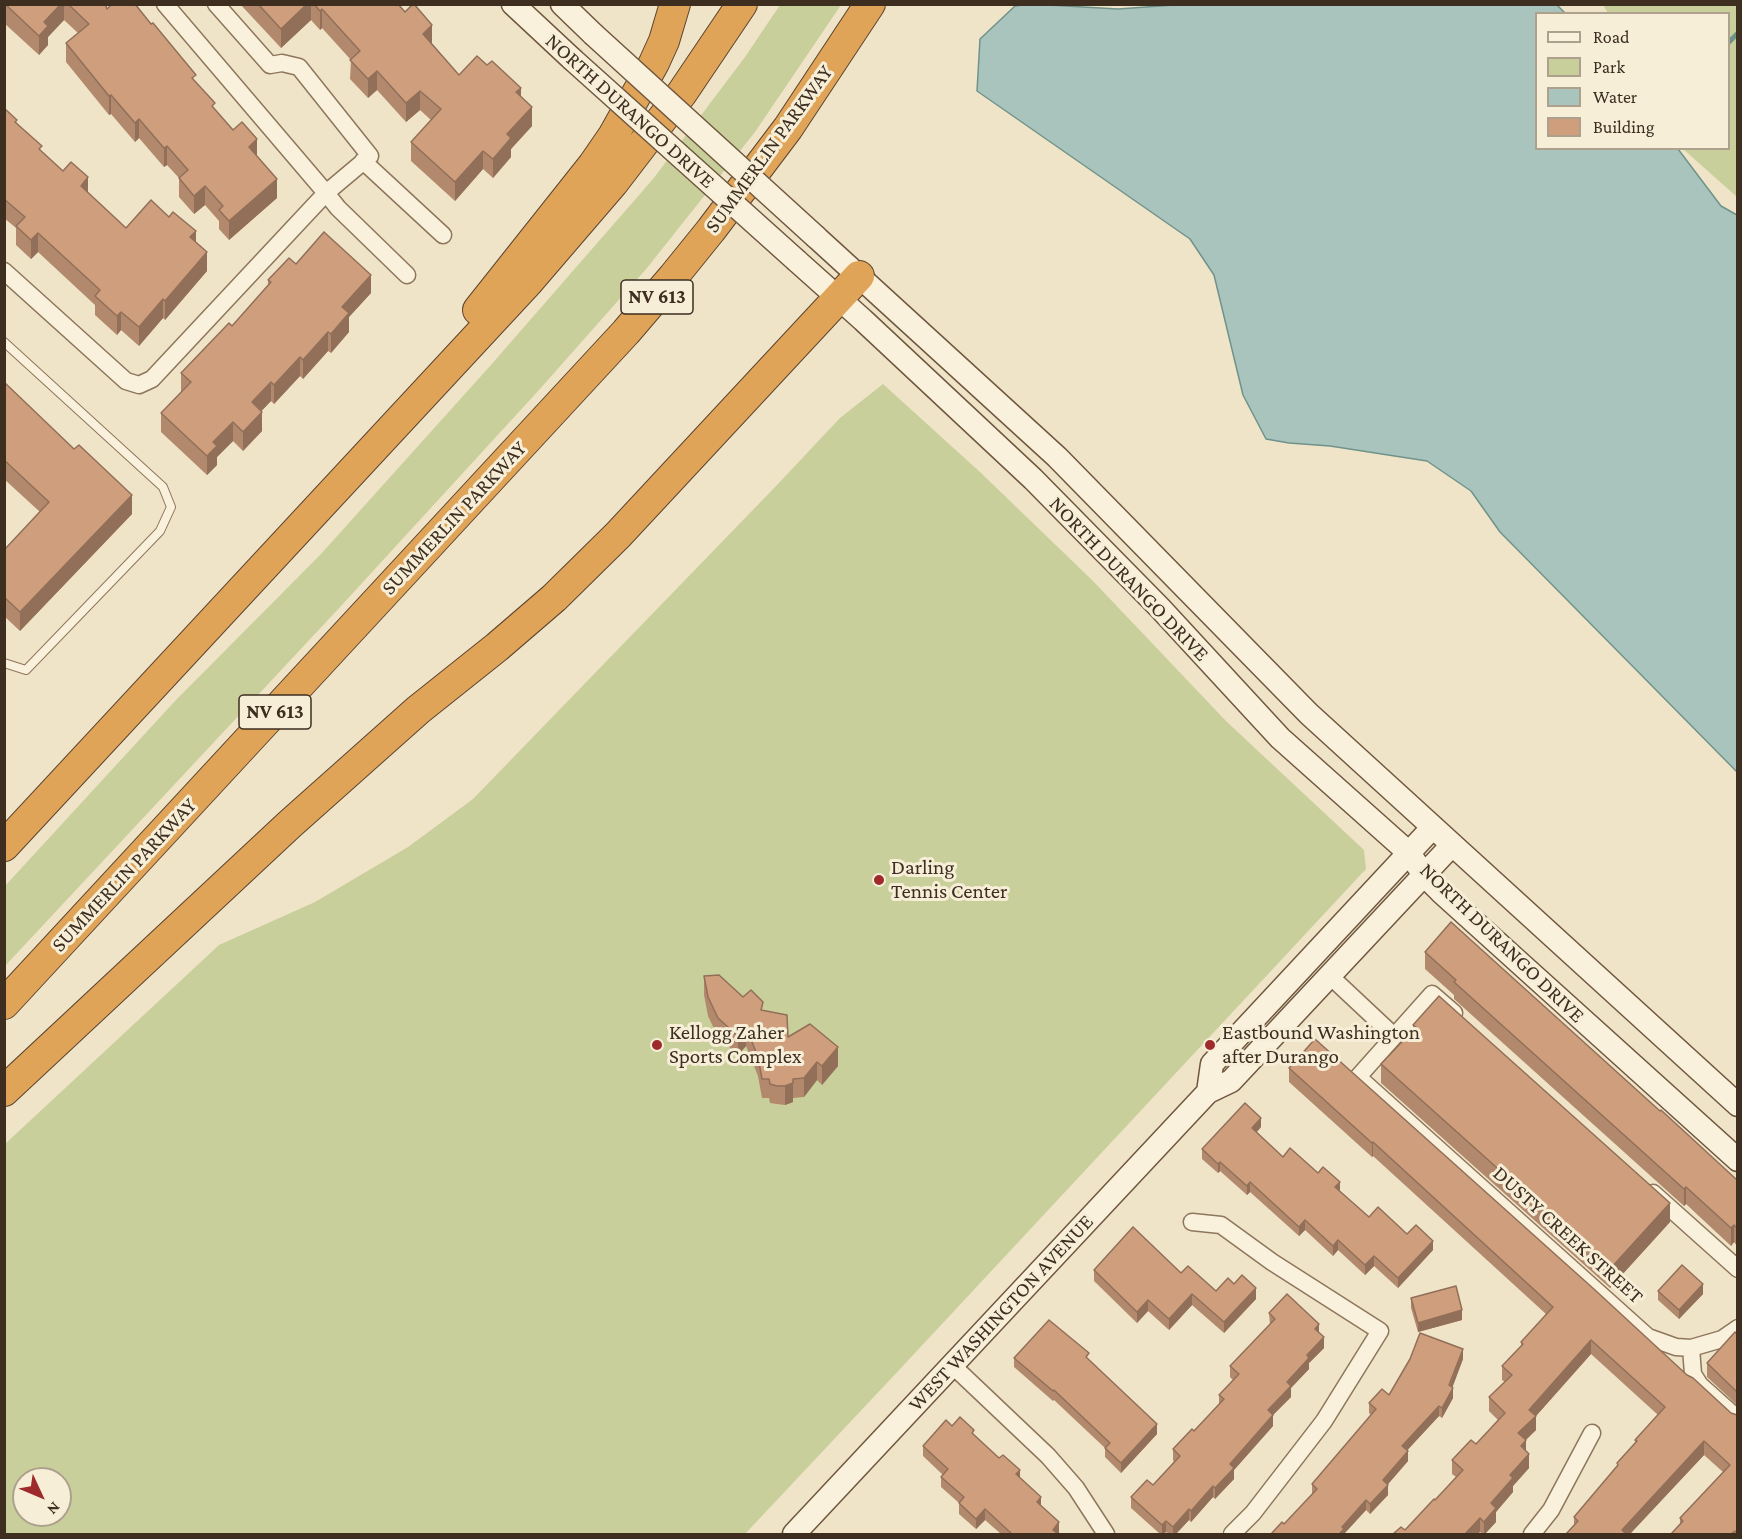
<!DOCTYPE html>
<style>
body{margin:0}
#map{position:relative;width:1742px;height:1539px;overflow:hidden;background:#f0e4c8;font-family:"Crimson Pro",serif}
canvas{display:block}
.frame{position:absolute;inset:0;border:6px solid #3d2e20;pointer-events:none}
.legend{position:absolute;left:1535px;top:12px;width:195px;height:138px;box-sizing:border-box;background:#f7eed8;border:2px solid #ada18e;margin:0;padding:8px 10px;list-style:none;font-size:18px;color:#3d2e20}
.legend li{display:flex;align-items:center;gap:12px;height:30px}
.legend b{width:30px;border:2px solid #ada18e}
.north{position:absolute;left:12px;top:1467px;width:60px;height:60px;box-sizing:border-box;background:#f7eed8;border:2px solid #ada18e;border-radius:50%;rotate:134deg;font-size:16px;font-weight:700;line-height:24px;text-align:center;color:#3d2e20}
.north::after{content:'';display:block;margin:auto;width:21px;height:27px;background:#9e2a2b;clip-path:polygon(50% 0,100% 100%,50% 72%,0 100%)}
</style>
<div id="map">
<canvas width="1742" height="1539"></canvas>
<div class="frame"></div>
<ul class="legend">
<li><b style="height:8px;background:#faf1dc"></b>Road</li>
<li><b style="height:16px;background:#c9cf9b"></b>Park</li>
<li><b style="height:16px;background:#a9c4bc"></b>Water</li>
<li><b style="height:16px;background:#cf9f7d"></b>Building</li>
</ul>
<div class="north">N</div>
</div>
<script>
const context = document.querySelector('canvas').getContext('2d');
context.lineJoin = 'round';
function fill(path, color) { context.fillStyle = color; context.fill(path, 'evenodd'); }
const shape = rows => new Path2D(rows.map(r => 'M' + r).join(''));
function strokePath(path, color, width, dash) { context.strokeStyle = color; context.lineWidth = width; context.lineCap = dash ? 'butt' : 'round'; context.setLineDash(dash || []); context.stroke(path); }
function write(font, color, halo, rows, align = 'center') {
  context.font = font + ' "Crimson Pro",serif'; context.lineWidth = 6; context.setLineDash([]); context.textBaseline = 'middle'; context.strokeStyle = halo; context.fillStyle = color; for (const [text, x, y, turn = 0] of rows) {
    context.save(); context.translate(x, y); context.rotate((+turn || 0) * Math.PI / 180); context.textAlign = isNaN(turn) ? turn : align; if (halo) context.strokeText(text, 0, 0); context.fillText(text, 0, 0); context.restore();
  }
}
const green = shape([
 [780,5,841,5,755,132,647,268,539,390,341,606,5,966,4,887,175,701,320,555,490,366,653,179,745,57],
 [1603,5,1737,5,1737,197,1683,149,1728,148,1728,14,1608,13],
 [883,384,980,472,1093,581,1226,721,1364,850,1366,869,901,1368,745,1534,5,1534,5,1144,219,945,315,902,408,847,473,799,777,485,840,418],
 [24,1479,60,1479,60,1515,24,1515]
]);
const water = shape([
 [1031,4,1118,9,1188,4,1556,4,1565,13,1536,14,1536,148,1678,149,1721,206,1737,215,1737,772,1500,532,1471,491,1427,461,1330,446,1289,443,1266,439,1243,395,1214,275,1190,239,977,91,980,39,1015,6,1031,4]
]);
const stream = shape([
 [1728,43,1738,33]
]);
const service = shape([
 [4,342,163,487,171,507,160,531,26,670,4,663]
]);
const minor = shape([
 [216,4,270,65,282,63,299,67,370,156,326,193,338,208,407,275],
 [363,161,443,235],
 [4,271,126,381,139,385,152,379,326,193,165,4],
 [1330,976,1394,1036],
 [1454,1013,1432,994,1358,1077,1648,1337,1676,1347,1691,1348,1722,1339,1738,1328],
 [1653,1193,1738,1269],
 [1192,1222,1221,1225,1272,1262,1380,1331,1324,1421,1253,1513,1232,1534],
 [1691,1348,1693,1374,1700,1385,1738,1419],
 [952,1365,1048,1456,1076,1488,1106,1534],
 [1532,1534,1551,1510,1592,1433]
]);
const secondary = shape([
 [513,4,572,59],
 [562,4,593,34],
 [816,237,1057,457,1309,714,1738,1105],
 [797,261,863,320,1033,479,1160,608,1280,738,1409,853,1424,875,1441,892,1738,1160],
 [1208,1092,1212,1064,1433,827],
 [794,1534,1208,1092,1231,1081,1452,845]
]);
const motorway = shape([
 [478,310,593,165,613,136,654,63,664,41,675,4],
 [4,846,528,282,613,183,682,93,742,4],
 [4,1004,626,332,673,277,711,230,788,128,870,4],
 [4,1091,290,824,418,710,497,647,554,598,618,535,859,276]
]);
const secondaryBridge = shape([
 [593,34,816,237],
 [572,59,797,261]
]);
const wall = shape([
 [4,4,105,4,107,9,196,82,215,110,257,157,277,198,229,240,219,229,219,221,205,205,194,214,179,197,179,178,167,165,164,167,139,138,135,142,111,114,109,115,66,62,66,43,78,33,64,20,48,37,48,45,39,55,4,23],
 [240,4,398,4,459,75,521,97,532,126,511,149,511,157,493,178,483,169,455,201,411,161,411,142,431,120,420,110,406,122,377,90,368,98,350,79,351,60,322,28,320,30,311,20,281,48],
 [4,108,42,152,126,228,196,242,207,271,165,320,163,318,139,346,121,330,117,335,95,315,95,305,38,252,31,259,16,245,16,228,4,218],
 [296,264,371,293,349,317,349,332,331,353,328,351,303,379,300,376,274,404,271,401,261,411,262,431,243,451,233,441,217,457,217,465,207,475,161,432,161,413,181,392,181,373,232,326,268,285,268,280],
 [4,382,132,514,20,631,4,616,4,548,5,549,40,512,4,479],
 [1425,952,1737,1180,1737,1246,1734,1242,1731,1246,1686,1204,1684,1206,1454,999,1454,995,1425,969],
 [704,976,743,997,763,1011,788,1037,838,1066,822,1085,817,1080,804,1097,793,1098,793,1102,785,1105,777,1104,770,1103,769,1098,762,1098,758,1076,746,1046,738,1055,718,1037,708,1016,704,995],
 [1413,1025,1670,1222,1610,1288,1381,1083,1381,1064,1413,1030],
 [1289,1068,1687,1375,1731,1413,1737,1534,1671,1534,1680,1524,1680,1518,1723,1472,1704,1455,1630,1534,1566,1534,1574,1525,1574,1517,1617,1467,1617,1463,1635,1443,1635,1440,1658,1415,1591,1354,1536,1416,1536,1430,1526,1440,1526,1451,1529,1468,1513,1486,1513,1492,1496,1512,1496,1522,1485,1534,1482,1534,1480,1532,1405,1530,1435,1500,1456,1477,1452,1474,1452,1460,1476,1444,1498,1420,1489,1411,1489,1397,1505,1382,1502,1380,1502,1366,1521,1346,1521,1342,1546,1314,1373,1156,1372,1157,1289,1082],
 [1261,1127,1256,1132,1283,1157,1318,1173,1340,1191,1369,1217,1407,1234,1433,1250,1398,1288,1374,1266,1365,1275,1338,1250,1333,1256,1305,1230,1299,1236,1250,1192,1247,1195,1220,1171,1218,1173,1202,1159,1202,1149],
 [1094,1270,1181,1273,1216,1291,1234,1284,1256,1299,1224,1333,1192,1305,1169,1330,1148,1311,1137,1323,1094,1281],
 [1658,1291,1703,1294,1679,1319,1658,1300],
 [1411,1298,1462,1320,1418,1332,1411,1308],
 [1269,1313,1319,1333,1324,1348,1309,1363,1309,1369,1291,1388,1291,1397,1273,1415,1273,1426,1234,1470,1234,1479,1215,1499,1213,1497,1191,1522,1189,1520,1176,1534,1169,1534,1166,1532,1163,1534,1160,1534,1131,1508,1131,1497,1153,1485,1174,1462,1173,1460,1173,1449,1194,1431,1219,1404,1219,1395,1233,1380,1230,1377,1230,1366,1270,1325],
 [1737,1334,1737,1405,1707,1377,1707,1363],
 [1014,1358,1089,1360,1157,1434,1121,1473,1105,1457,1105,1448,1054,1400,1053,1401,1014,1367],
 [1463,1359,1452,1387,1453,1398,1442,1418,1439,1416,1407,1450,1408,1461,1388,1484,1388,1495,1370,1514,1366,1510,1344,1534,1284,1524,1312,1494,1312,1484,1371,1415,1369,1413,1369,1403,1389,1395],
 [952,1426,974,1435,1020,1478,1041,1505,1059,1533,1058,1534,1001,1534,985,1520,976,1529,959,1514,959,1503,941,1487,941,1477,943,1475,923,1456,923,1446]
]);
const shadedWall = shape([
 [61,4,64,4,64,20,48,37,48,45,39,55,39,36,44,22],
 [307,4,311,4,311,20,281,48,281,29],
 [322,9,322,28,320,30,320,11],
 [432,25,432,44,423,53,423,34],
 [377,71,377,90,368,98,368,79],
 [521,88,521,106,516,92],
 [420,91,420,110,406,122,406,103],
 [111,95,111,114,109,115,109,96],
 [532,107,532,126,511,149,511,157,493,178,493,159,507,134],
 [139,119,139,138,135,142,135,123],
 [257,139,257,158,249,147],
 [167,146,167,165,164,167,164,148],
 [483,151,483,169,455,201,455,182],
 [88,177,88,196,81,186],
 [277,179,277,198,229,240,229,221],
 [205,186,205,205,194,214,194,196],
 [196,231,196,250,190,237],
 [38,233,38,252,31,259,31,240],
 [207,252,207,271,165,320,165,301],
 [371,275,371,293,349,317,349,332,331,353,331,334,342,307],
 [163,299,163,318,139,346,139,327],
 [121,312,121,330,117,335,117,316],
 [328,332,328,351,303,379,303,360],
 [300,357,300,376,274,404,274,385],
 [271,382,271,401,252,421,252,402],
 [262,412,262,431,243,451,243,432],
 [233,422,233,441,217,457,217,465,207,475,207,456,213,442],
 [132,495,132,514,20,631,20,612],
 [746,1027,746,1046,738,1055,738,1036],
 [838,1047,838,1066,822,1085,822,1066],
 [817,1062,817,1080,804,1097,804,1078],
 [793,1079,793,1102,785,1105,785,1086],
 [1261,1118,1261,1127,1252,1138,1252,1128],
 [1373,1142,1373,1156,1372,1157,1372,1143],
 [1220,1162,1220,1171,1218,1173,1218,1164],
 [1250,1182,1250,1192,1247,1195,1247,1186],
 [1340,1182,1340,1192,1335,1187],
 [1686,1187,1686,1204,1684,1206,1684,1189],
 [1670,1203,1670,1222,1610,1288,1610,1269],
 [1305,1220,1305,1230,1299,1236,1299,1227],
 [1734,1225,1734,1242,1731,1246,1731,1228],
 [1338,1240,1338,1250,1333,1256,1333,1246],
 [1433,1241,1433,1250,1398,1288,1398,1278],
 [1374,1256,1374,1266,1365,1275,1365,1265],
 [1703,1284,1703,1294,1679,1319,1679,1310],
 [1256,1288,1256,1299,1224,1333,1224,1322],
 [1192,1294,1192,1305,1169,1330,1169,1319],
 [1148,1300,1148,1311,1137,1323,1137,1312],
 [1462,1310,1462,1320,1418,1332,1418,1323],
 [1319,1324,1319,1335,1315,1329],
 [1324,1337,1324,1348,1309,1363,1309,1369,1291,1388,1291,1397,1273,1415,1273,1426,1234,1470,1234,1479,1215,1499,1215,1488,1230,1464,1287,1382,1307,1355],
 [1591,1340,1591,1354,1536,1416,1536,1430,1518,1447,1518,1433,1529,1410],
 [1463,1349,1463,1359,1450,1394,1453,1388,1453,1398,1442,1418,1442,1408],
 [1439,1406,1439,1416,1402,1456,1402,1446],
 [1157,1424,1157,1434,1121,1473,1121,1463],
 [1526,1440,1526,1454,1521,1446],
 [1704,1441,1704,1455,1630,1534,1622,1534,1622,1530],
 [1408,1451,1408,1461,1383,1490,1383,1480],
 [1529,1454,1529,1468,1513,1486,1513,1492,1496,1512,1496,1522,1485,1534,1484,1534,1484,1522,1491,1503,1510,1475],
 [1020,1470,1020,1480,1016,1474],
 [1388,1485,1388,1495,1370,1514,1370,1504],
 [1213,1486,1213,1497,1191,1522,1191,1511],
 [1041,1497,1041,1508,1037,1502],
 [1366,1500,1366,1510,1344,1534,1339,1534,1342,1527],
 [985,1509,985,1520,976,1529,976,1519],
 [1189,1509,1189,1520,1176,1534,1173,1534,1173,1527],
 [1480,1518,1480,1532,1478,1534,1465,1534],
 [1166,1521,1166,1532,1163,1534,1162,1534,1162,1525],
 [1059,1522,1059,1533,1058,1534,1053,1530]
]);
const building = shape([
 [5,4,61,4,44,22,48,26,39,36,5,4],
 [68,4,105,4,107,9,112,4,135,4,151,24,153,23,196,75,192,78,215,103,212,106,233,130,242,122,257,139,249,147,277,179,229,221,219,210,223,206,205,186,194,196,179,178,188,170,167,146,164,148,139,119,135,123,111,95,109,96,66,43,89,24,68,4],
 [258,4,307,4,281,29,258,4],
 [314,4,398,4,405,12,413,4,414,4,432,25,423,34,459,75,477,56,487,65,492,61,521,88,516,92,532,107,507,134,511,138,493,159,483,151,455,182,411,142,441,109,420,91,406,103,377,71,368,79,350,60,360,51,322,9,320,11,314,4],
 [4,108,17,120,15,122,42,146,39,149,63,171,71,162,88,177,81,186,126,228,151,200,169,217,173,212,196,231,190,237,207,252,165,301,163,299,139,327,121,312,117,316,95,296,100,290,38,233,31,240,16,226,25,217,4,199,4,108],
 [324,232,371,275,342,307,349,313,331,334,328,332,303,360,300,357,274,385,271,382,252,402,262,412,243,432,233,422,213,442,217,446,207,456,161,413,191,382,181,373,229,323,232,326,271,282,268,280,289,258,296,264,324,232],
 [4,382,74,449,79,445,132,495,20,612,4,597,4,548,5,549,49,502,4,460,4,382],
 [1451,922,1660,1111,1661,1110,1737,1180,1737,1228,1734,1225,1731,1228,1686,1187,1684,1189,1454,982,1456,980,1425,952,1451,922],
 [719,975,743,997,751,990,763,1002,761,1010,787,1015,788,1037,810,1024,838,1047,822,1066,817,1062,804,1078,793,1079,793,1083,785,1086,777,1086,770,1084,769,1079,762,1079,758,1057,746,1027,738,1036,718,1018,708,997,704,976,719,975],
 [1439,996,1670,1203,1610,1269,1381,1064,1416,1027,1413,1025,1439,996],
 [1315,1039,1595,1290,1687,1375,1693,1378,1731,1413,1737,1415,1737,1533,1735,1531,1731,1534,1671,1534,1683,1521,1680,1518,1730,1465,1704,1441,1622,1530,1626,1534,1566,1534,1578,1521,1574,1517,1618,1465,1617,1463,1637,1441,1635,1440,1665,1407,1591,1340,1529,1410,1536,1416,1518,1433,1526,1440,1521,1446,1529,1454,1510,1475,1513,1478,1491,1503,1496,1508,1484,1522,1480,1518,1465,1534,1393,1534,1401,1527,1405,1530,1434,1499,1435,1500,1463,1470,1452,1460,1471,1440,1476,1444,1505,1413,1489,1397,1512,1375,1502,1366,1523,1344,1521,1342,1553,1307,1373,1142,1372,1143,1289,1068,1315,1039],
 [1245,1103,1261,1118,1252,1128,1283,1157,1290,1148,1318,1173,1323,1167,1340,1182,1335,1187,1369,1217,1378,1207,1407,1234,1416,1225,1433,1241,1398,1278,1374,1256,1365,1265,1338,1240,1333,1246,1305,1220,1299,1227,1250,1182,1247,1186,1220,1162,1218,1164,1202,1149,1245,1103],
 [1133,1227,1181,1273,1188,1266,1216,1291,1228,1278,1234,1284,1242,1275,1256,1288,1224,1322,1192,1294,1169,1319,1148,1300,1137,1312,1094,1270,1133,1227],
 [1682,1265,1703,1284,1679,1310,1658,1291,1682,1265],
 [1456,1286,1462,1310,1418,1323,1411,1298,1456,1286],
 [1287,1294,1319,1324,1315,1329,1324,1337,1307,1355,1309,1358,1287,1382,1291,1386,1268,1410,1273,1415,1230,1464,1234,1468,1215,1488,1213,1486,1191,1511,1189,1509,1173,1527,1166,1521,1162,1525,1131,1497,1147,1480,1153,1485,1180,1456,1173,1449,1192,1429,1194,1431,1224,1399,1219,1395,1239,1374,1230,1366,1275,1319,1269,1313,1287,1294],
 [1049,1320,1089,1353,1086,1357,1157,1424,1121,1463,1105,1448,1110,1443,1054,1390,1053,1391,1014,1358,1049,1320],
 [1735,1332,1737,1334,1737,1392,1707,1363,1735,1332],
 [1420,1333,1463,1349,1449,1385,1453,1388,1442,1408,1439,1406,1402,1446,1408,1451,1383,1480,1388,1485,1370,1504,1366,1500,1342,1527,1344,1529,1339,1534,1271,1534,1282,1522,1284,1524,1317,1489,1312,1484,1376,1409,1369,1403,1382,1389,1389,1395,1410,1359,1420,1333],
 [960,1417,974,1430,972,1433,999,1458,1003,1455,1020,1470,1016,1474,1041,1497,1037,1502,1059,1522,1053,1530,1058,1534,1012,1534,985,1509,976,1519,959,1503,964,1497,941,1477,948,1469,923,1446,946,1420,952,1426,960,1417]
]);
const markers = [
 [879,880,6,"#9e2a2b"],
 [657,1045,6,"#9e2a2b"],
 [1210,1045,6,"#9e2a2b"]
];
const shields = [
 [657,297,72],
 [275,712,72]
];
const shieldNames = [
 ["NV 613",657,297],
 ["NV 613",275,712]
];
const streetNames = [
 ["NORTH DURANGO DRIVE",630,111,42],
 ["SUMMERLIN PARKWAY",769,149,-54],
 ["SUMMERLIN PARKWAY",454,518,-47],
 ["NORTH DURANGO DRIVE",1129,579,46],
 ["SUMMERLIN PARKWAY",124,875,-47],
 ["NORTH DURANGO DRIVE",1502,943,44],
 ["DUSTY CREEK STREET",1568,1235,42],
 ["WEST WASHINGTON AVENUE",1001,1313,-47]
];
const poiNames = [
 ["Darling",891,868],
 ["Tennis Center",891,892],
 ["Kellogg Zaher",669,1033],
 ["Sports Complex",669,1057],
 ["Eastbound Washington",1222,1033],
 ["after Durango",1222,1057]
];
fill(green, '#c9cf9b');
fill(water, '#a9c4bc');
strokePath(water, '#6f938a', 1.5);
strokePath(stream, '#6f938a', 5);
strokePath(service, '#8d765c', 10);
strokePath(minor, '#8d765c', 19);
strokePath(secondary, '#6f573f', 25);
strokePath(motorway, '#5b4430', 32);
strokePath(service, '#faf1dc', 8);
strokePath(minor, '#faf1dc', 16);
strokePath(secondary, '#faf1dc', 22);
strokePath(motorway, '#e0a458', 30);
strokePath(secondaryBridge, '#6f573f', 25, []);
strokePath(secondaryBridge, '#faf1dc', 22);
fill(wall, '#b2896c');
fill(shadedWall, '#916f58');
fill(building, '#cf9f7d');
strokePath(building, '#916f58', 1.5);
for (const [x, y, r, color] of markers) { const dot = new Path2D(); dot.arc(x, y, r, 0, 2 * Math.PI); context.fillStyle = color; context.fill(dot); strokePath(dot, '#f7eed8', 2); }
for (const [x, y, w] of shields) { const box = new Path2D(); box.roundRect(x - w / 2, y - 17, w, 34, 4.5); context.fillStyle = '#f7eed8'; context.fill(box); strokePath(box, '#3d2e20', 1.5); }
write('bold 20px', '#3d2e20', null, shieldNames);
write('21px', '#3d2e20', '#f7eed8', streetNames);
write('21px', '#3d2e20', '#f7eed8', poiNames, 'left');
</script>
